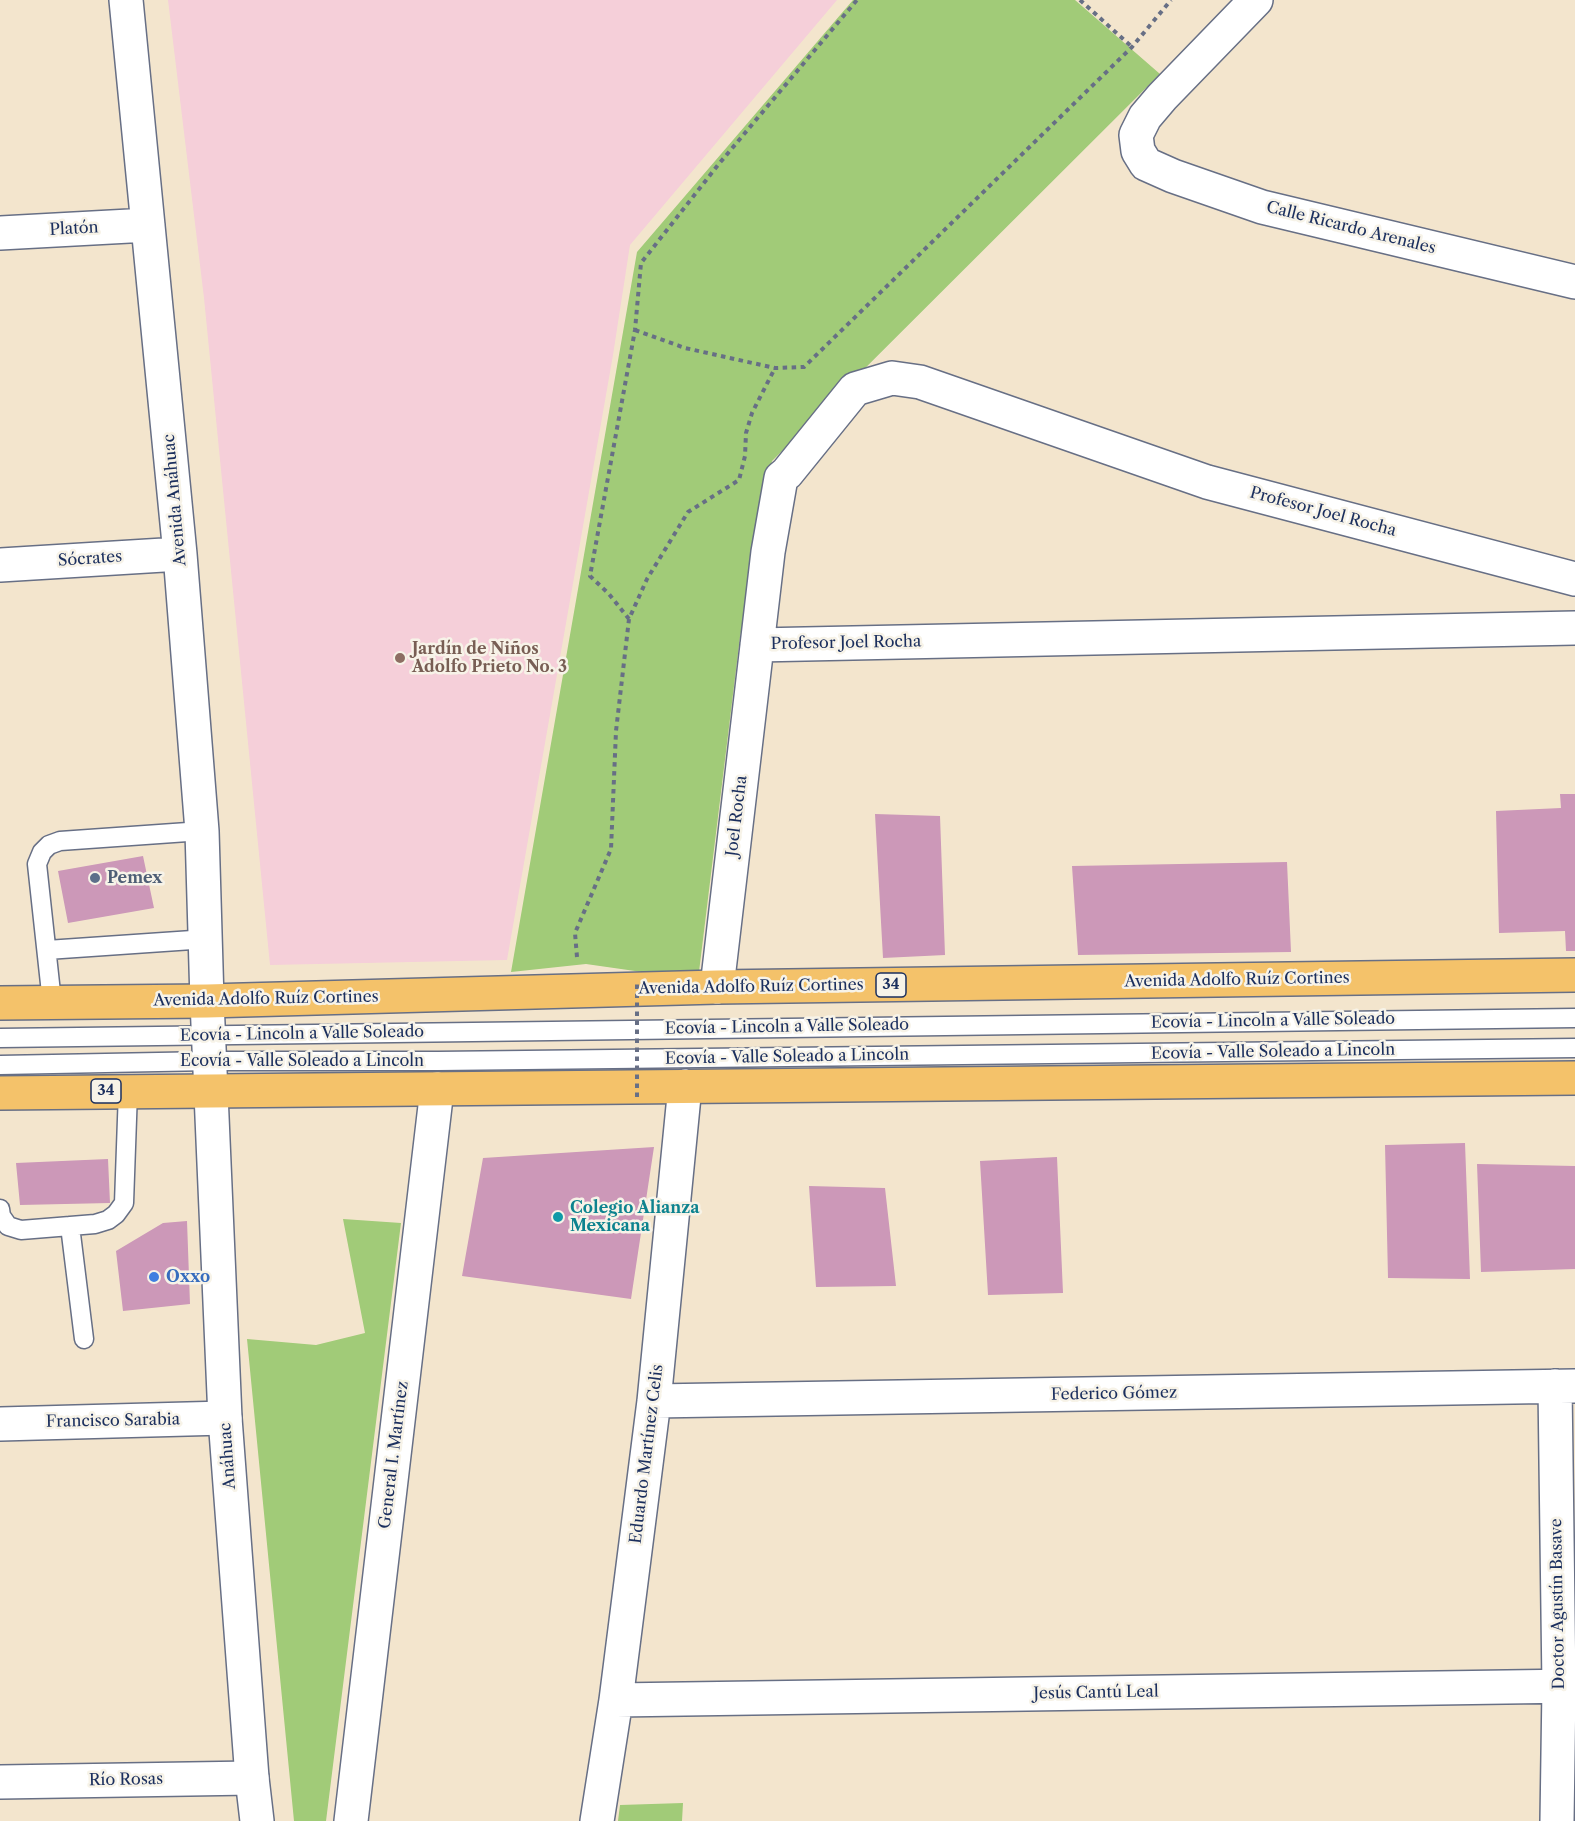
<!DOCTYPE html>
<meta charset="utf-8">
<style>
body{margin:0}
canvas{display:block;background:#f3e5cd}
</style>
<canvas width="1575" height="1821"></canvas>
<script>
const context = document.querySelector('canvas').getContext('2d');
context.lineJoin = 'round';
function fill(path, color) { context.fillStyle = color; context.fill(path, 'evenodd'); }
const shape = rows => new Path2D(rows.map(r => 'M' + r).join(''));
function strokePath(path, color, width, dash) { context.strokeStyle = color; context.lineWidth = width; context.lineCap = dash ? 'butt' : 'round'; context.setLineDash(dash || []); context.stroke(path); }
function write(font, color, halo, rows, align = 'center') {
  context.font = font + ' "Libre Caslon Text",serif'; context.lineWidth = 5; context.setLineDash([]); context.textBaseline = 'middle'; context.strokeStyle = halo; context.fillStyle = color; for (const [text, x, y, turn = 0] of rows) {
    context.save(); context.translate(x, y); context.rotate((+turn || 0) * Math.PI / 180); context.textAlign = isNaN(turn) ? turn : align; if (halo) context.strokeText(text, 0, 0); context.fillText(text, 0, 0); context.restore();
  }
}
const built = shape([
 [168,0,837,0,630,245,613,355,507,960,270,965,204,298]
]);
const green = shape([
 [853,0,1075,0,1160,74,772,461,740,637,698,980,586,964,511,972,637,252],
 [343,1219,401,1223,326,1821,294,1821,247,1339,316,1345,365,1333],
 [683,1803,682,1821,618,1821,620,1805]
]);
const building = shape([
 [1560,794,1575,794,1575,951,1566,951,1565,931,1499,933,1496,811,1561,808],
 [875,814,940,816,945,955,883,958],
 [143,856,154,908,68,923,58,871],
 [1287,862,1291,952,1078,955,1072,866],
 [1465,1143,1470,1279,1388,1278,1385,1145],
 [654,1147,631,1299,462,1276,483,1158],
 [1057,1157,1063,1293,988,1295,980,1161],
 [108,1159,110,1203,20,1205,16,1163],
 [1477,1164,1575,1166,1575,1269,1481,1272],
 [809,1186,885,1188,896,1286,816,1287],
 [187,1221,190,1304,123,1311,116,1251,163,1223]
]);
const path = shape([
 [1080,0,1132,47],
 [635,330,685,348,775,368,804,367,1132,47,1171,0],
 [629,619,609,594,590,576,635,330,641,263,718,165,857,0],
 [577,957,575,933,611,849,616,731,629,619,647,579,688,512,739,480,745,456,746,433,752,413,775,368]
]);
const service = shape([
 [47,950,207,939],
 [52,1002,37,864,42,852,49,845,60,841,202,831],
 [0,1038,1575,1018],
 [0,1065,211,1061,438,1061,1575,1048],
 [0,1209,1,1216,8,1226,21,1230,95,1224,108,1220,116,1214,124,1203,128,1091],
 [70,1226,84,1339]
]);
const minor = shape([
 [126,0,180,554,202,831,207,1001],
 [1256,0,1162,97,1145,117,1136,135,1138,151,1146,164,1173,176,1262,207,1575,282],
 [0,233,148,225],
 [0,565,180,554],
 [757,645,1575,628],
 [717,987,768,552,781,478,787,473,855,389,892,378,920,382,1207,482,1575,579],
 [1555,1386,1559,1687,1557,1821],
 [654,1401,1575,1386],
 [0,1424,225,1418],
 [616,1700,1575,1686],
 [0,1782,252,1778],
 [351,1821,437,1089],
 [597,1821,616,1700,654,1401,685,1086]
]);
const tertiary = shape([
 [207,1001,225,1418,252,1778,257,1821]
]);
const primary = shape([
 [0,1003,207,1001,717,987,1575,975],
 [0,1093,1575,1078]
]);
const pathBridge = shape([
 [637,1097,637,980]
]);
const markers = [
 [400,658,6,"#8d6e63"],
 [95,878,6,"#5c6f8a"],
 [558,1217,6,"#0f9aa8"],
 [154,1277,6,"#3f7fe0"]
];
const shields = [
 [891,985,30],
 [106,1091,30]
];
const shieldNames = [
 ["34",891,985],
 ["34",106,1091]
];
const streetNames = [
 ["Calle Ricardo Arenales",1351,228,14],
 ["Platón",74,229,-3],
 ["Avenida Anáhuac",175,500,-95],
 ["Profesor Joel Rocha",1323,512,15],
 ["Sócrates",90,559,-4],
 ["Profesor Joel Rocha",846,643,-1],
 ["Joel Rocha",737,816,-83],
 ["Avenida Adolfo Ruíz Cortines",1237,980,-1],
 ["Avenida Adolfo Ruíz Cortines",751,987,-1],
 ["Avenida Adolfo Ruíz Cortines",266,999,-1],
 ["Ecovía - Lincoln a Valle Soleado",1273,1021,-1],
 ["Ecovía - Lincoln a Valle Soleado",787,1027,-1],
 ["Ecovía - Lincoln a Valle Soleado",302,1034,-1],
 ["Ecovía - Valle Soleado a Lincoln",1273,1052,-1],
 ["Ecovía - Valle Soleado a Lincoln",787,1057,-1],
 ["Ecovía - Valle Soleado a Lincoln",302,1061],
 ["Federico Gómez",1114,1394,-1],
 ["Francisco Sarabia",113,1421,-1],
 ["Eduardo Martínez Celis",647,1454,-83],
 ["General I. Martínez",394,1455,-83],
 ["Anáhuac",228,1456,-94],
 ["Doctor Agustín Basave",1558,1604,-91],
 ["Jesús Cantú Leal",1096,1693,-1],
 ["Río Rosas",126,1780,-1]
];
const educationNames = [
 ["Jardín de Niños",412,649],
 ["Adolfo Prieto No. 3",412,667]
];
const serviceNames = [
 ["Pemex",107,878]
];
const cultureNames = [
 ["Colegio Alianza",570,1208],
 ["Mexicana",570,1226]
];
const shopNames = [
 ["Oxxo",166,1277]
];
fill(built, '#f5cfd9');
fill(green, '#a1cb78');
fill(building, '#cc98b8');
strokePath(service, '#676f85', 21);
strokePath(minor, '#676f85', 36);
strokePath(tertiary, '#676f85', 36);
strokePath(primary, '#676f85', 36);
strokePath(path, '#676f85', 4, [4.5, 4.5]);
strokePath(service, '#fff', 18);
strokePath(minor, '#fff', 33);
strokePath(tertiary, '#fff', 33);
strokePath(primary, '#f4c26a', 33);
strokePath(pathBridge, '#676f85', 4, [4.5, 4.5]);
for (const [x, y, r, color] of markers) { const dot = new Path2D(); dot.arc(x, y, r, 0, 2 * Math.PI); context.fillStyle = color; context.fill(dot); strokePath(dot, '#f7f3e8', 2); }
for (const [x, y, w] of shields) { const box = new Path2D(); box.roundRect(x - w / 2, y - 12, w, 24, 4.5); context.fillStyle = '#f7f3e8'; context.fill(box); strokePath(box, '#1b2f5e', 1.5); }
write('bold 15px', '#1b2f5e', null, shieldNames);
write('16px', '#1b2f5e', '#f7f3e8', streetNames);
write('bold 16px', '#785e54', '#f7f3e8', educationNames, 'left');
write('bold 16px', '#4e5e75', '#f7f3e8', serviceNames, 'left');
write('bold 16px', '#0d838f', '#f7f3e8', cultureNames, 'left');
write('bold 16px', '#366cbe', '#f7f3e8', shopNames, 'left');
</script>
